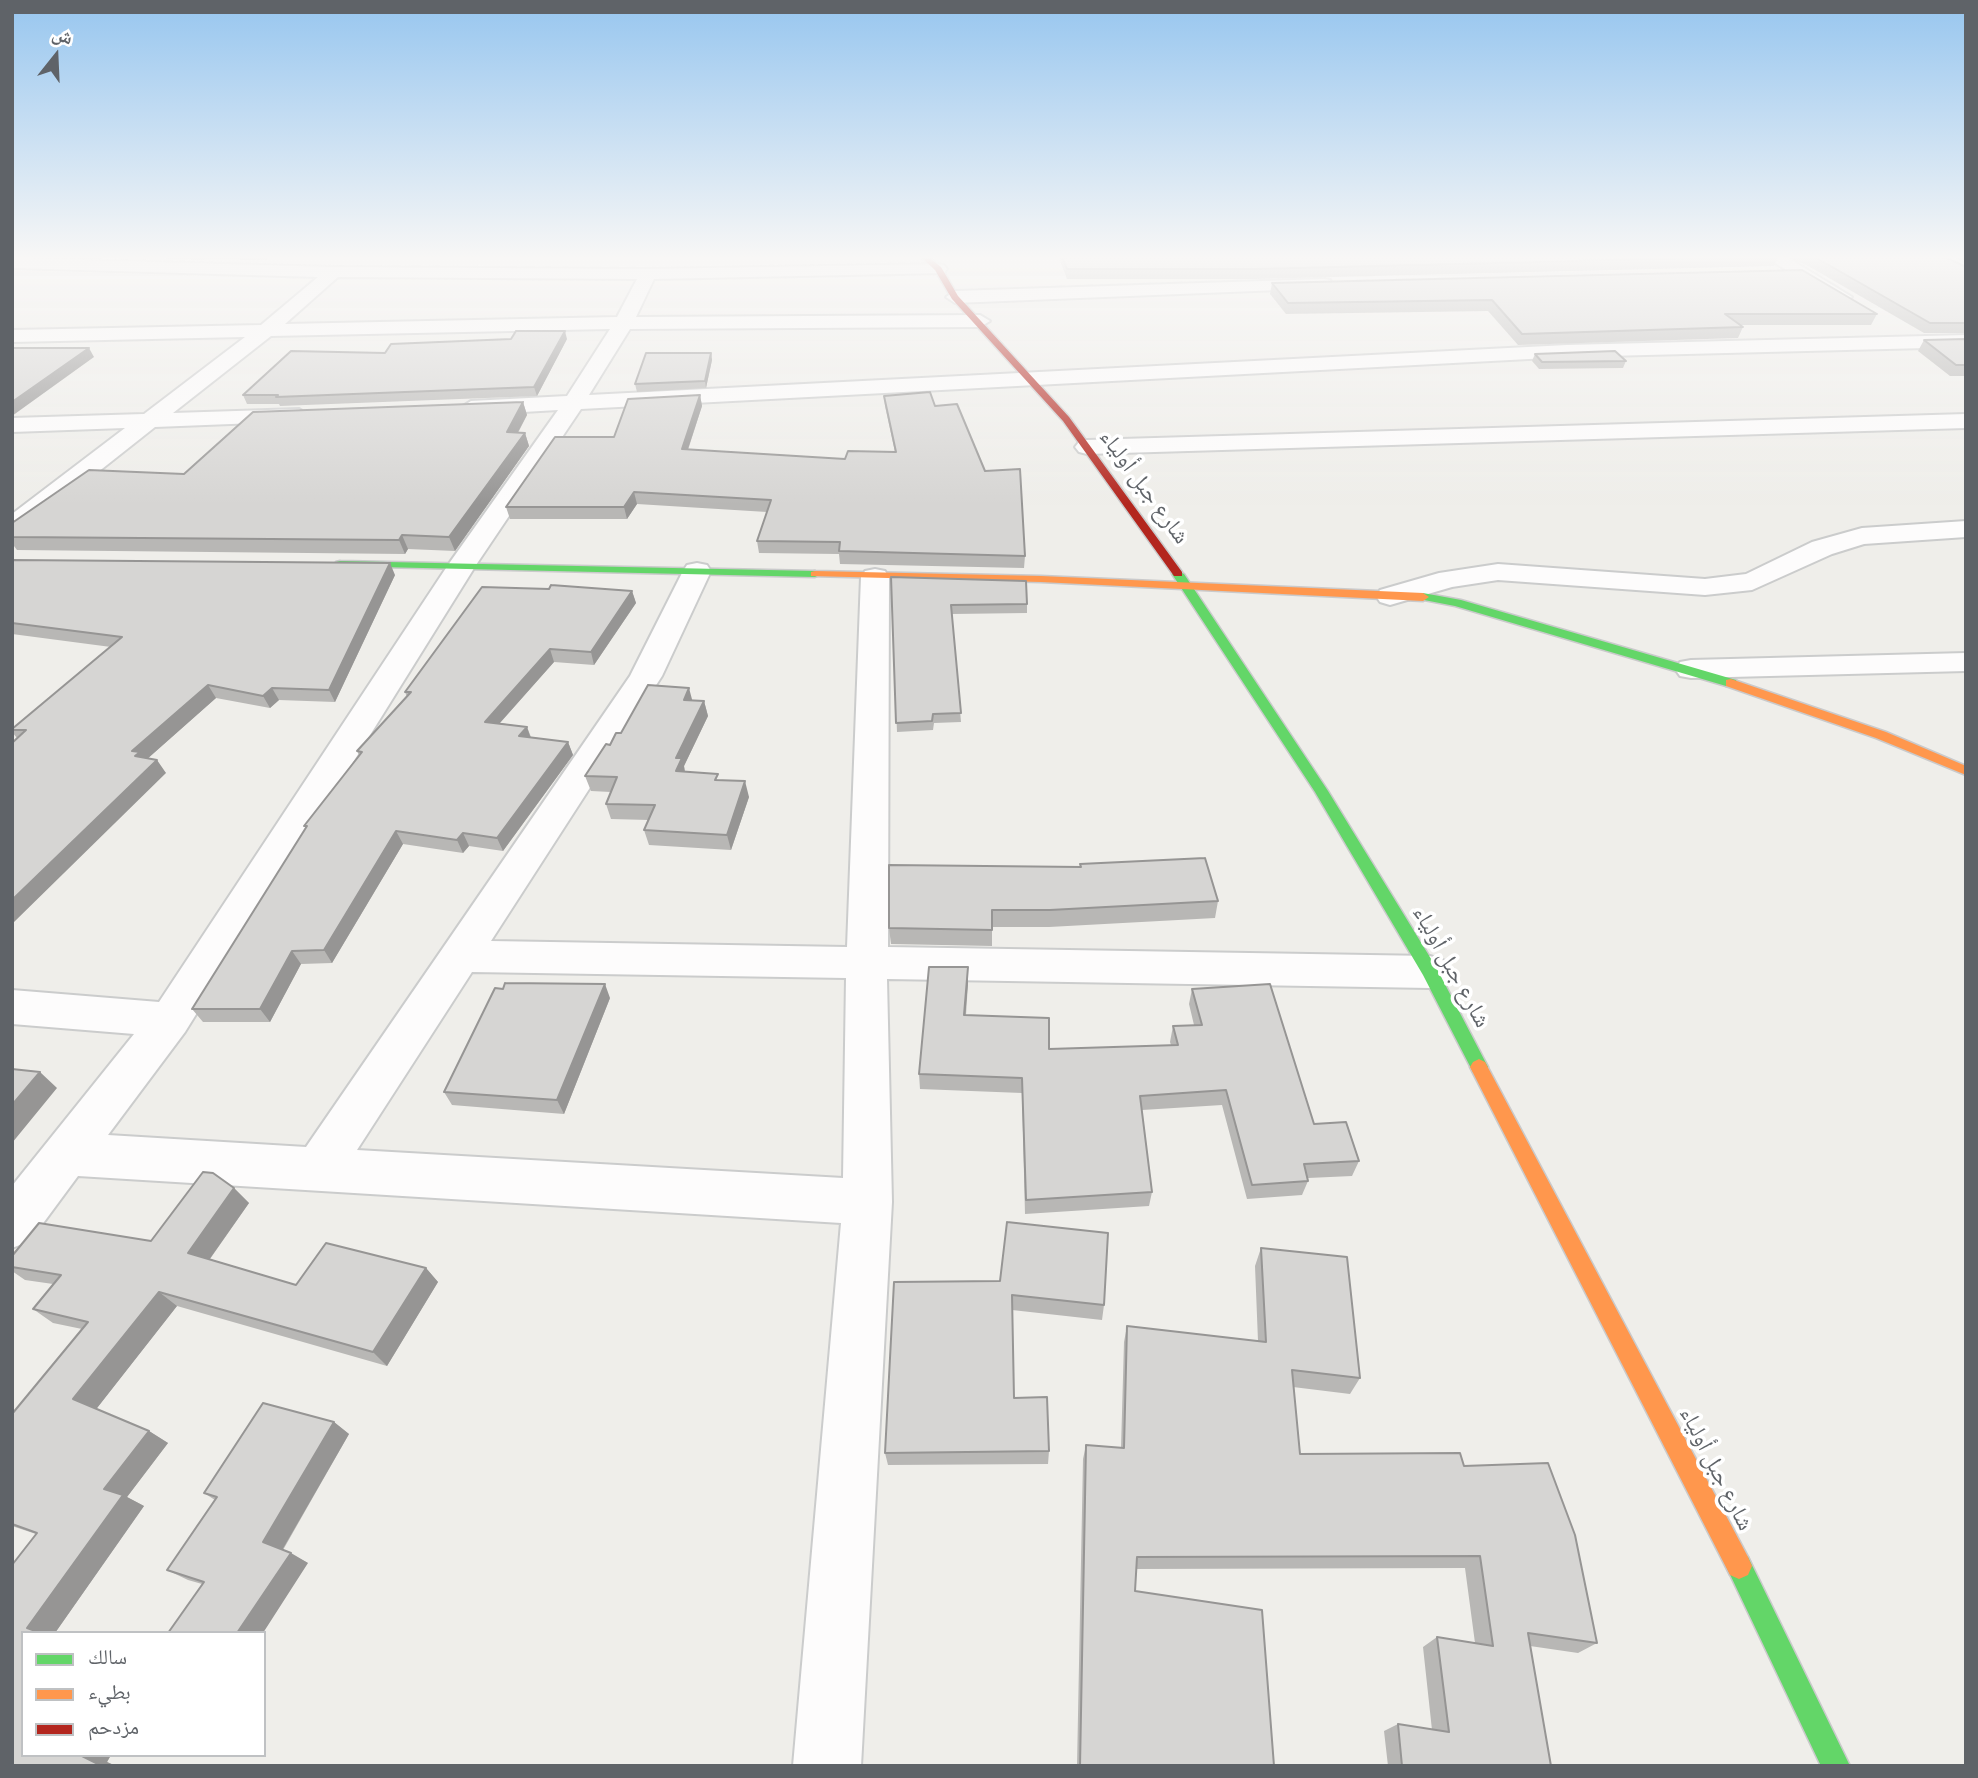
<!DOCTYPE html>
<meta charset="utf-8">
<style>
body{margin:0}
#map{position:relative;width:1978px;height:1778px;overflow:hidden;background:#efeeea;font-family:"Fira Sans Condensed","Noto Naskh Arabic",sans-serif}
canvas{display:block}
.frame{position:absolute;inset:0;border:14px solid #5f6368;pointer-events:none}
.legend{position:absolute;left:21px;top:1631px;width:245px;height:126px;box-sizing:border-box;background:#fff;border:2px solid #bfc1c3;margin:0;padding:9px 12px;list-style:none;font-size:21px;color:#5f6368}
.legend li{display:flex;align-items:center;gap:14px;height:35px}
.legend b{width:35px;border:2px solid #bfc1c3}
.north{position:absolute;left:21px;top:21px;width:70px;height:70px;-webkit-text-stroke:5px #fff;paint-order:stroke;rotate:18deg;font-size:19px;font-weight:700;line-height:28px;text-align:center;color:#5f6368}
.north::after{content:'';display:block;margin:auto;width:24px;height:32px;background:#5f6368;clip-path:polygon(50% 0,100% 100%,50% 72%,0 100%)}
</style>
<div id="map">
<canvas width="1978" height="1778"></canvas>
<div class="frame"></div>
<ul class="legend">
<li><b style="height:9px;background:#63d668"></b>سالك</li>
<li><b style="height:9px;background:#ff974d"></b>بطيء</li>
<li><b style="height:9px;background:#b3261e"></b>مزدحم</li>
</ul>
<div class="north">ش</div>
</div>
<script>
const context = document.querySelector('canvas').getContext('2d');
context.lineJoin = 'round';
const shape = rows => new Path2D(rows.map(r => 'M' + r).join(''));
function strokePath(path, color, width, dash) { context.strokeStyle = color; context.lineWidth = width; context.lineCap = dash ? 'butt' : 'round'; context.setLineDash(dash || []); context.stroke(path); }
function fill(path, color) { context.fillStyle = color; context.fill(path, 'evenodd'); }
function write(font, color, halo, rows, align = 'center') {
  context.font = font + ' "Fira Sans Condensed","Noto Naskh Arabic",sans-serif'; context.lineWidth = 7; context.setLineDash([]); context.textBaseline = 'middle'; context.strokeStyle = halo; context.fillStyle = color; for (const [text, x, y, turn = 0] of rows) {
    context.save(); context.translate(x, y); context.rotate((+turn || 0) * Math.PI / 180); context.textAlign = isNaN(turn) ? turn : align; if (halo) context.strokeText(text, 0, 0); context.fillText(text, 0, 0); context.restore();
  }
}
const street = shape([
 [1764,256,1785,256,1852,297,1843,303,1836,301,1764,256],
 [12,258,334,267,648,269,938,264,944,265,947,269,944,273,654,279,636,317,980,315,990,321,980,327,630,329,589,395,1567,345,1966,335,1966,347,1567,357,581,409,476,565,185,1032,108,1135,306,1147,630,676,683,571,687,565,697,563,707,565,711,571,662,676,491,941,847,947,861,577,865,571,875,569,885,571,889,577,888,947,1430,956,1445,961,1451,972,1445,983,1430,988,887,979,892,1202,861,1766,793,1766,841,1223,78,1176,30,1241,12,1248,12,1186,134,1034,12,1024,12,990,159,1002,448,565,558,410,471,415,460,408,471,401,567,396,610,329,271,336,173,413,299,409,310,416,307,421,155,427,21,533,12,535,12,514,125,428,12,432,12,418,144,414,245,337,12,342,12,330,261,325,318,277,12,268,12,258],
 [338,277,637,279,617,317,285,324,338,277],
 [472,972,846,978,843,1178,357,1150,472,972],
 [1324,279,1330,280,1333,284,1330,288,955,303,946,297,955,291,1324,279],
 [1966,414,1966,428,1087,454,1079,452,1075,447,1079,442,1087,440,1966,414],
 [1966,521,1966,537,1864,544,1832,554,1752,590,1705,595,1498,580,1452,587,1390,605,1380,602,1376,596,1380,590,1439,573,1498,564,1705,579,1746,574,1812,542,1862,528,1966,521],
 [1966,653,1966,671,1691,678,1680,676,1675,669,1680,662,1691,660,1966,653]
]);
const fast = shape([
 [340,561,815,571,821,574,815,577,336,566,336,562,340,561],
 [1178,571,1184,574,1328,791,1436,967,1488,1067,1485,1072,1479,1075,1473,1072,1423,975,1315,792,1172,574,1178,571],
 [1423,593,1461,600,1736,680,1737,683,1736,686,1726,686,1455,606,1419,599,1419,595,1423,593],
 [1739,1553,1748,1557,1850,1766,1821,1766,1726,1566,1730,1557,1739,1553]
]);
const slow = shape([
 [815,571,1041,576,1423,593,1429,597,1423,601,1041,582,811,576,811,572,815,571],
 [1731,679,1886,732,1966,766,1966,775,1876,738,1726,686,1726,680,1731,679],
 [1479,1059,1485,1062,1748,1557,1752,1566,1748,1575,1739,1579,1730,1575,1470,1067,1473,1062,1479,1059]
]);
const jam = shape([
 [920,256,927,256,941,267,958,296,1069,417,1182,572,1182,576,1174,576,1063,421,952,299,935,270,920,256]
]);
const wall = shape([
 [164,256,272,256,265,260,166,259],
 [1058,256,1778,256,1774,266,1254,279,1067,279],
 [1786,256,1943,256,1966,267,1966,333,1924,333,1810,267],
 [1951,256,1966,256,1966,264],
 [1272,283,1877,314,1871,325,1741,325,1743,327,1738,338,1518,345,1488,311,1286,314,1270,294],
 [567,339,537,396,280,406,279,404,247,404,243,395,385,353],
 [1966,339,1966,376,1950,376,1918,351,1924,340],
 [711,353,712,360,706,388,637,392,635,384],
 [1535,354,1626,361,1623,368,1539,369,1532,361],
 [700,395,702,406,688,450,845,459,895,452,885,406,884,396,935,406,985,471,1025,556,1024,568,840,564,839,554,759,553,757,541,767,512,637,504,627,519,510,519,506,507,614,437],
 [523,402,527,415,518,433,525,433,529,446,455,551,408,549,405,554,17,550,14,546,12,546,12,523,184,474],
 [12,560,395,575,335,702,279,700,270,708,216,698,147,759,166,773,17,738,12,732,12,729,111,647,12,634],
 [891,577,1027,604,1027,613,952,614,961,722,934,723,933,730,897,732],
 [632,591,636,603,594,665,554,662,500,723,527,727,531,737,568,742,573,755,503,851,469,846,463,853,403,844,332,963,301,964,270,1022,203,1022,192,1009,306,828,304,826,359,755,357,751,407,697,405,692],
 [692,700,704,701,708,716,684,766,685,772,719,780,749,797,731,850,649,845,644,830,649,820,611,819,606,804,611,792,591,791,585,776,610,745,621,733],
 [1080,864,1218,901,1215,918,1049,927,992,927,992,946,891,944,889,928,1080,867],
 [968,983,966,1015,1049,1049,1171,1045,1170,1042,1173,1026,1194,1025,1189,1004,1192,989,1314,1124,1359,1161,1352,1176,1308,1178,1308,1181,1302,1195,1247,1199,1222,1105,1142,1110,1152,1192,1149,1206,1025,1214,1022,1093,920,1089,919,1074],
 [610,998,564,1114,452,1105,444,1092],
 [203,1172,213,1173,234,1188,249,1203,210,1259,296,1285,326,1243,426,1268,438,1282,387,1366,177,1306,96,1409,149,1431,168,1443,127,1497,144,1506,55,1633,23,1633,23,1755,111,1755,107,1762,116,1766,12,1766,12,1565,36,1534,12,1526,12,1414,82,1329,53,1323,33,1309,53,1284,25,1280,12,1271,12,1256,39,1223,151,1241],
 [1261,1248,1360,1378,1350,1394,1293,1387,1300,1454,1464,1466,1597,1643,1578,1653,1530,1646,1551,1766,1388,1766,1384,1731,1398,1724,1432,1730,1423,1647,1437,1637,1475,1643,1465,1568,1136,1569,1135,1591,1274,1766,1077,1766,1083,1459,1086,1445,1121,1448,1124,1342,1127,1326,1258,1341,1255,1266],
 [894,1282,1104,1305,1102,1320,1012,1310,1014,1398,1049,1451,1048,1464,888,1465,885,1453],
 [334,1422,349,1434,283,1550,308,1563,202,1584,188,1580,167,1570,215,1500,204,1493]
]);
const shadedWall = shape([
 [263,256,272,256,265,260],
 [565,331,567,339,537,396,534,387],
 [89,348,94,357,12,416,12,402],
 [711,353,712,360,706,388,705,381],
 [700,395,702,406,684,461,682,449],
 [523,402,527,415,511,445,507,432],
 [525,433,529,446,455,551,449,537],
 [634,492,637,504,627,519,624,507],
 [402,535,408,549,405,554,399,540],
 [390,563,395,575,335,702,329,690],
 [632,591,636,603,594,665,591,652],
 [550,649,554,662,490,734,485,722],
 [208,685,216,698,146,760,144,769,132,751],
 [272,688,279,700,270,708,263,696],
 [689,688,693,703,684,700],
 [704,701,708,716,684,766,685,773,676,771,676,758],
 [527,727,531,739,519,736],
 [568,742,573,755,503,851,497,838],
 [157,760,166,773,12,924,12,900],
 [745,781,749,797,731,850,727,835],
 [396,831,403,844,332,963,324,950],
 [463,833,469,846,463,853,457,840],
 [292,951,301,964,270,1022,260,1009],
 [968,967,968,983,964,1030,964,1015],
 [605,984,610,998,564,1114,557,1100],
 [40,1072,57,1088,12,1143,12,1105],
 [234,1188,249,1203,204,1267,188,1253],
 [426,1268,438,1282,387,1366,373,1352],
 [159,1292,177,1306,94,1412,73,1399],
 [334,1422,349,1434,281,1552,263,1542],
 [149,1431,168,1443,127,1497,144,1506,55,1633,41,1633,27,1628,104,1489],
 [291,1553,308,1563,263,1633,237,1633],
 [83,1755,111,1755,107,1762,116,1766,102,1766,82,1756]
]);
const building = shape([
 [1062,256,1775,256,1256,269,1067,269,1062,256],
 [1813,256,1943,256,1966,267,1966,323,1930,323,1813,256],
 [1802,270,1877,314,1725,314,1743,327,1522,334,1492,300,1288,303,1272,283,1802,270],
 [516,331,565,331,534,387,276,397,278,395,243,395,291,351,385,353,391,344,511,339,516,331],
 [1966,339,1966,365,1956,365,1924,340,1966,339],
 [12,348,89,348,12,402,12,348],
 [1615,351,1626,361,1542,362,1535,354,1615,351],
 [646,353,711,353,705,381,635,384,646,353],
 [930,392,935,406,957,404,985,471,1020,469,1025,556,839,551,840,542,757,541,771,500,634,492,624,507,506,507,555,437,614,437,628,399,700,395,682,449,845,459,848,451,896,452,884,396,930,392],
 [523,402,507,432,525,433,449,537,402,535,399,540,12,537,13,533,12,533,12,523,89,470,184,474,253,412,523,402],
 [12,560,390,563,329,690,272,688,263,696,208,685,132,751,140,752,135,756,157,760,12,900,12,743,26,730,12,730,12,729,122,637,12,623,12,560],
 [891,577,1026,581,1027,604,951,605,961,713,933,714,932,721,896,723,891,577],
 [551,585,632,591,591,652,550,649,485,722,527,727,519,736,568,742,497,838,463,833,457,840,396,831,324,950,292,951,260,1009,192,1009,307,826,304,826,362,752,357,751,411,692,405,692,482,587,549,589,551,585],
 [648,685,689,688,684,700,704,701,676,758,682,758,676,771,718,774,715,780,745,781,727,835,644,830,655,805,606,804,617,777,585,776,606,744,610,745,616,733,621,733,648,685],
 [1205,858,1218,901,1050,910,992,910,992,930,889,928,889,865,1081,867,1080,864,1205,858],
 [929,967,968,967,964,1015,1049,1018,1049,1049,1178,1045,1173,1026,1202,1025,1192,989,1270,984,1314,1124,1346,1122,1359,1161,1304,1164,1308,1181,1252,1185,1226,1090,1140,1096,1152,1192,1026,1200,1022,1078,919,1074,929,967],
 [505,983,605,984,557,1100,444,1092,495,988,503,989,505,983],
 [12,1069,40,1072,12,1105,12,1069],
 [203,1172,213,1173,234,1188,188,1253,296,1285,326,1243,426,1268,373,1352,159,1292,73,1399,149,1431,104,1489,123,1495,27,1628,41,1633,23,1633,23,1755,83,1755,82,1756,102,1766,12,1766,12,1565,37,1533,12,1524,12,1414,88,1322,33,1309,61,1275,12,1267,12,1256,39,1223,151,1241,203,1172],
 [1007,1222,1108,1233,1104,1305,1012,1295,1014,1398,1047,1397,1049,1451,885,1453,894,1282,1000,1281,1007,1222],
 [1261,1248,1347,1257,1360,1378,1292,1370,1300,1454,1460,1453,1464,1466,1548,1463,1575,1535,1597,1643,1528,1633,1551,1766,1402,1766,1398,1724,1449,1732,1437,1637,1493,1646,1480,1556,1137,1557,1135,1591,1262,1610,1274,1766,1080,1766,1086,1445,1124,1448,1127,1326,1266,1342,1261,1248],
 [263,1403,334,1422,263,1542,291,1553,237,1633,168,1633,204,1582,167,1570,217,1497,204,1493,263,1403]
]);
const streetNames = [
 ["شارع جبل أولياء",1144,487,54],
 ["شارع جبل أولياء",1451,967,61],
 ["شارع جبل أولياء",1716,1469,63]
];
strokePath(street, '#cbcccc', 4);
strokePath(fast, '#cacacb', 3);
strokePath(slow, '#cacacb', 3);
strokePath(jam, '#cacacb', 3);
fill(street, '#fdfcfc');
fill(fast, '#63d668');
fill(slow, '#ff974d');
fill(jam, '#b3261e');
fill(wall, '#b8b7b5');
fill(shadedWall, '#969594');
fill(building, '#d6d5d3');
strokePath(building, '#969594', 2);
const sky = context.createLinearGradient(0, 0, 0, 505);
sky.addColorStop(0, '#97c6ef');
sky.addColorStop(0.51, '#f8f7f6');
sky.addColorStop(1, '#f8f7f600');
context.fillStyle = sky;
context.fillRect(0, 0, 1978, 505);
write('23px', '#5f6368', '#fff', streetNames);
</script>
